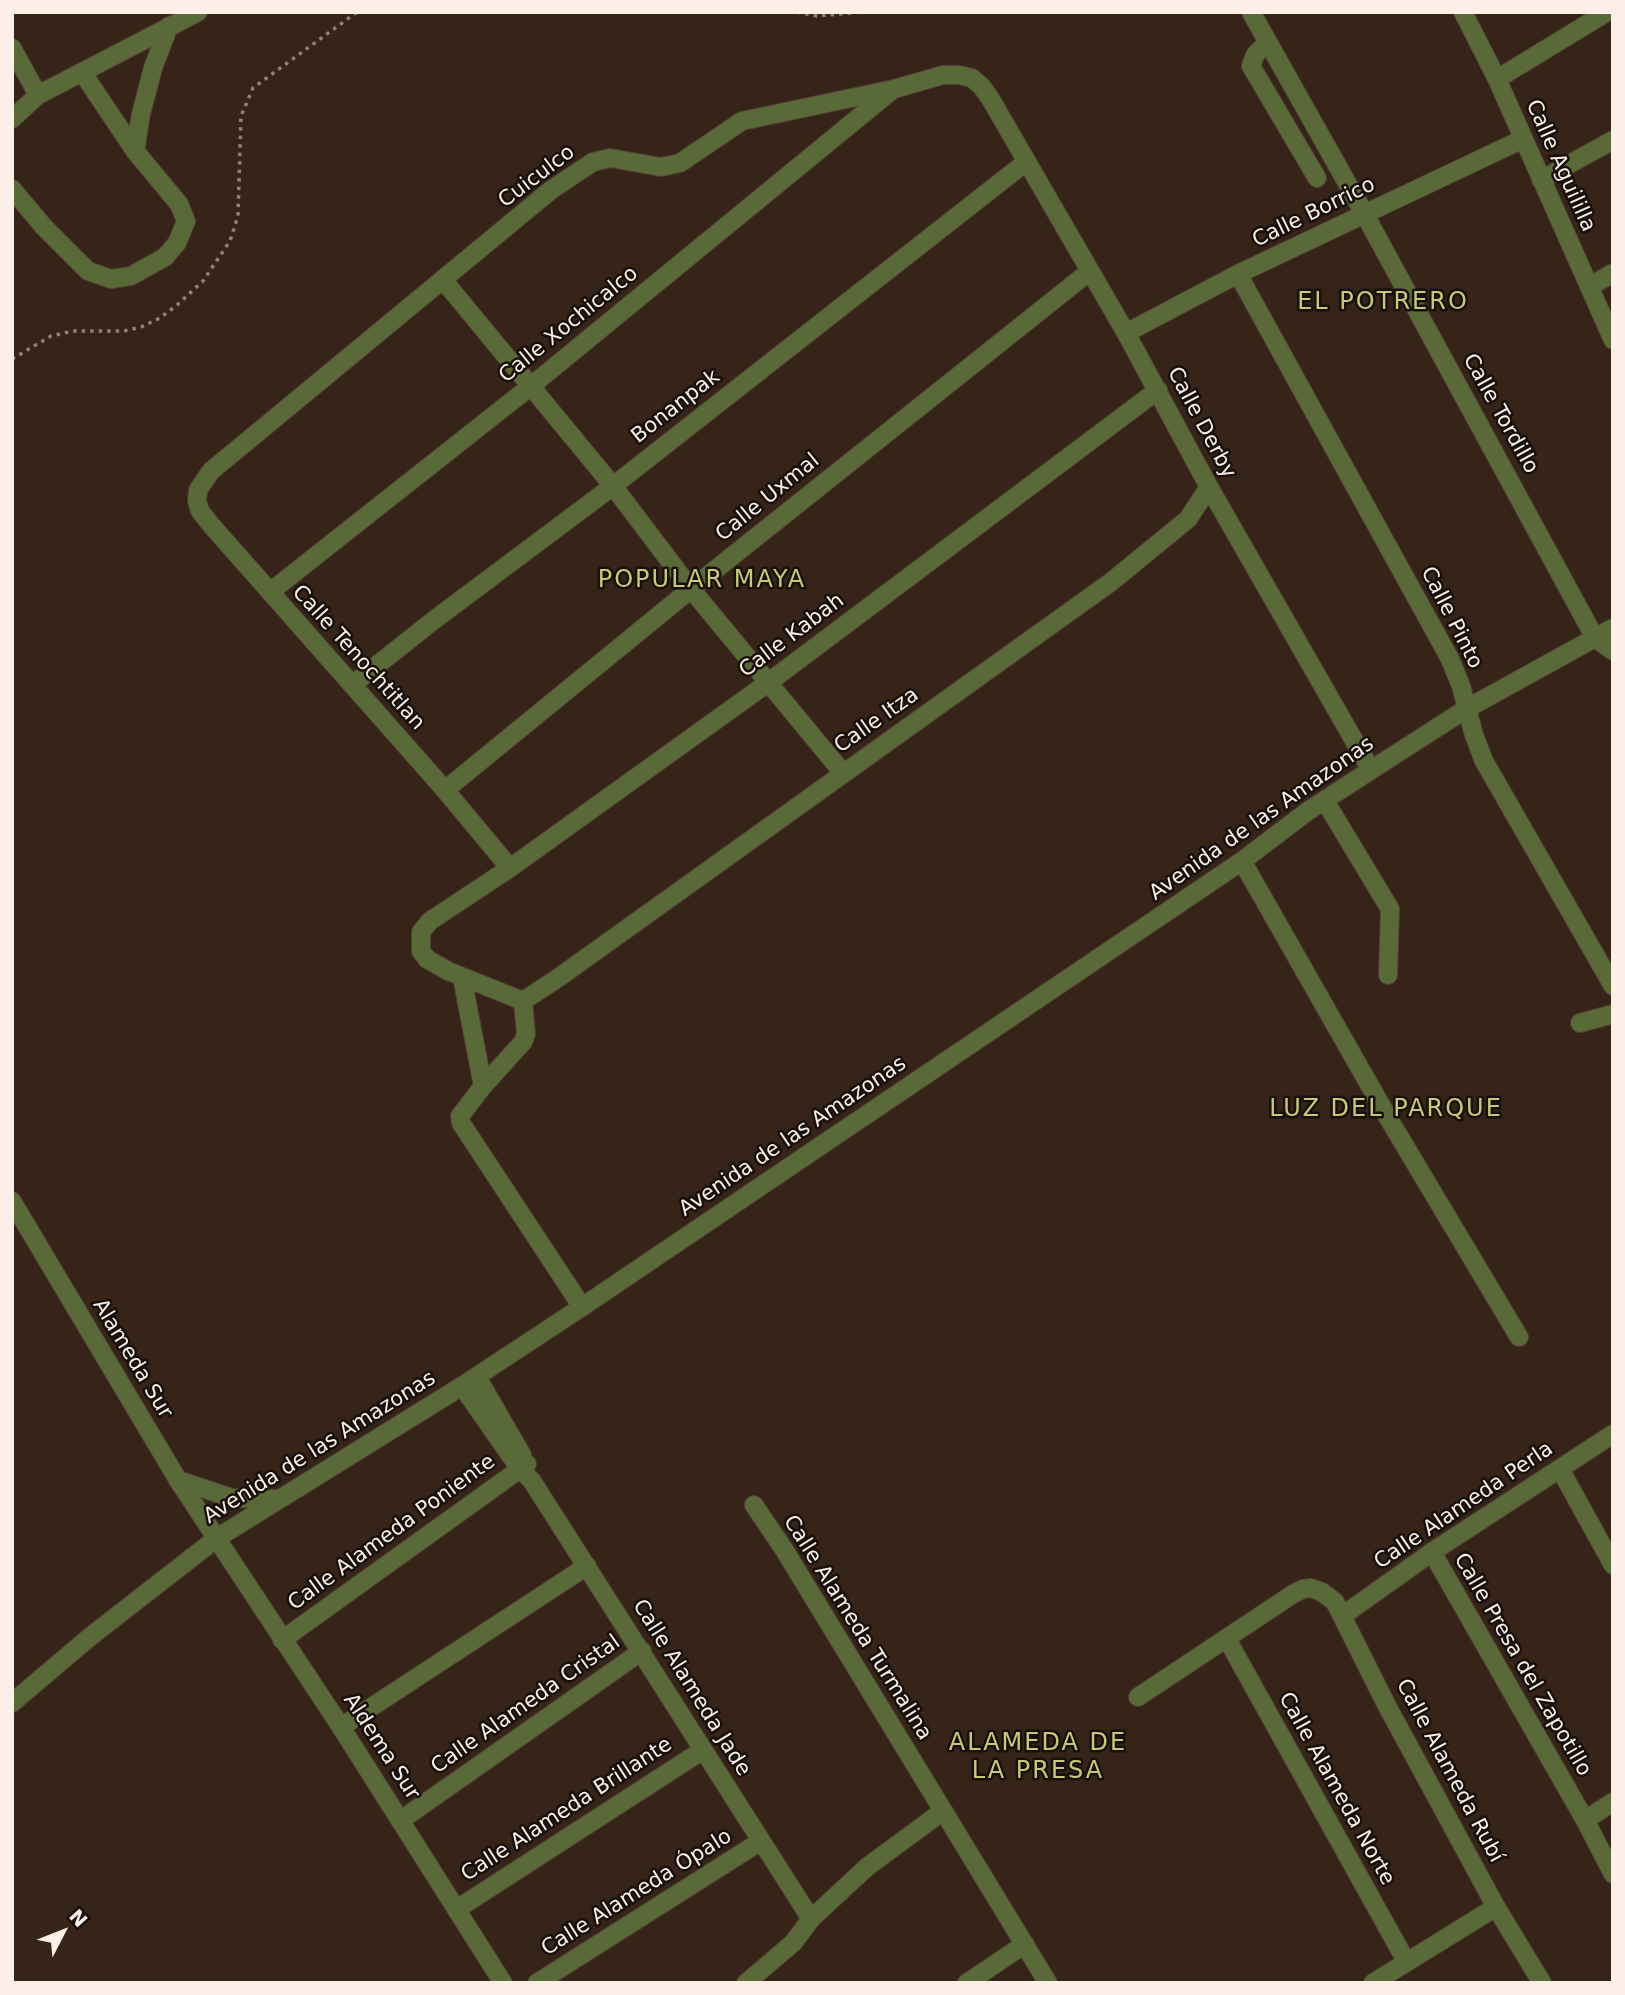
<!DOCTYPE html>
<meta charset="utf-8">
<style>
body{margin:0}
#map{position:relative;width:1625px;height:1995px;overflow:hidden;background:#362419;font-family:"DejaVu Sans",sans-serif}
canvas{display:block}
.frame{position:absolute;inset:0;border:14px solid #fbefe7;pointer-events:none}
.north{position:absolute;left:28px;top:1897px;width:70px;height:70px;-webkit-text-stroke:5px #17100b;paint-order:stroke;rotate:48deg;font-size:19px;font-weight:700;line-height:28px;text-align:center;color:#fbefe7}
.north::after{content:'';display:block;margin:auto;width:24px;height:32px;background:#fbefe7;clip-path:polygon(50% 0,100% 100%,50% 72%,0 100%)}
</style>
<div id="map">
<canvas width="1625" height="1995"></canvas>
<div class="frame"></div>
<div class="north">N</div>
</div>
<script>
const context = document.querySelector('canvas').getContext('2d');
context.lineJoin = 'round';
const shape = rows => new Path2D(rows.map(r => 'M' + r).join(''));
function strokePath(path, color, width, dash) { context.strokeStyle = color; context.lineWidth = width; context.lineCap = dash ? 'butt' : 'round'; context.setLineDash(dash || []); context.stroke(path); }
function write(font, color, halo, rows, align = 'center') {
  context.font = font + ' "DejaVu Sans",sans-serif'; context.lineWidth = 5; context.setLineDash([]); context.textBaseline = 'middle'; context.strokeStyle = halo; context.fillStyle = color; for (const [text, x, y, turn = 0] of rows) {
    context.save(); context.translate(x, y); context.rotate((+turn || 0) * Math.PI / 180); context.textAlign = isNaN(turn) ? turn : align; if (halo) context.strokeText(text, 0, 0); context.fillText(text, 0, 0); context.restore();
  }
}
const path = shape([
 [797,12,817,16,862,12],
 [12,359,51,336,73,331,124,331,141,327,160,318,177,305,203,281,230,241,238,216,241,116,253,88,357,12]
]);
const minor = shape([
 [1251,12,1364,213,1595,638,1613,651],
 [1463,12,1497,79,1613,340],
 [1268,42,1255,55,1251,66,1317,178],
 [12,48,38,95,198,12],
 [82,72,135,151],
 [1497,79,1607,12],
 [12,119,38,95],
 [1541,180,1613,140],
 [12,189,44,227,88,271,111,279,131,276,165,257,177,243,186,221,179,204,135,151,141,114,153,68,169,26],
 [1238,274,1450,659,1461,686,1474,735,1484,761,1613,986],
 [444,281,613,486,691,589,843,773],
 [1589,287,1613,273],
 [1126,333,1238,274,1523,139],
 [1158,390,769,682,510,868,430,921,421,932,421,951,427,959,448,971,523,1001,558,978,1111,582,1188,519,1209,487],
 [270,592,531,386,891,91],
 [352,685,434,620,613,486,1026,162],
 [445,790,691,589,1090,271],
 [1325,801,1390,909,1388,975],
 [1242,861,1390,1121,1519,1337],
 [510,868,445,790,212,526,200,511,197,501,198,490,211,471,551,190,593,162,610,158,661,167,680,163,742,121,894,89,943,75,959,75,972,78,982,87,990,98,1126,333,1209,487,1371,770],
 [462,977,483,1086],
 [523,1001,526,1034,523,1042,483,1086,460,1116,461,1123,582,1307],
 [1580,1023,1613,1014],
 [12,1201,178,1480,341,1727,503,1983],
 [477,1377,522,1455],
 [462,1386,520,1469,532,1481,811,1919],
 [1560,1469,1613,1565],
 [178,1480,232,1498,277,1499],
 [754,1505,785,1551,1048,1983],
 [1432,1552,1585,1820,1613,1874],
 [1342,1616,1432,1552,1613,1434],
 [1227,1639,1406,1961],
 [282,1640,527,1464],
 [1138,1697,1293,1594,1303,1589,1311,1588,1322,1592,1335,1602,1386,1704,1496,1907,1542,1983],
 [12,1703,91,1636,217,1538,462,1386,582,1307,1242,861,1308,811,1371,770,1466,709,1613,628],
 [341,1727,587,1566],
 [401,1820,642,1651],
 [1585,1820,1613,1802],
 [457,1909,703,1750],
 [537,1983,761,1841],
 [746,1983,793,1943,811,1919,867,1867,943,1811],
 [967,1983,1025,1944],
 [1373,1983,1496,1907]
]);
const streetNames = [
 ["Calle Aguililla",1560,166,66],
 ["Cuiculco",537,177,-37],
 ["Calle Borrico",1314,213,-26],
 ["Calle Xochicalco",569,325,-39],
 ["Bonanpak",676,407,-38],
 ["Calle Tordillo",1500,414,61],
 ["Calle Derby",1201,423,62],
 ["Calle Uxmal",768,498,-39],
 ["Calle Pinto",1451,618,63],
 ["Calle Kabah",792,636,-37],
 ["Calle Tenochtitlan",358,658,48],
 ["Calle Itza",877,721,-35],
 ["Avenida de las Amazonas",1262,819,-35],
 ["Avenida de las Amazonas",793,1137,-34],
 ["Alameda Sur",132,1359,59],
 ["Avenida de las Amazonas",320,1448,-32],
 ["Calle Alameda Perla",1464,1506,-34],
 ["Calle Alameda Poniente",392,1533,-36],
 ["Calle Alameda Turmalina",857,1628,58],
 ["Calle Presa del Zapotillo",1522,1665,60],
 ["Calle Alameda Jade",691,1688,58],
 ["Calle Alameda Cristal",526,1705,-35],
 ["Aldema Sur",381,1747,57],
 ["Calle Alameda Rubí",1449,1771,62],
 ["Calle Alameda Norte",1336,1789,61],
 ["Calle Alameda Brillante",567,1810,-33],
 ["Calle Alameda Ópalo",637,1893,-32]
];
const quarterNames = [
 ["EL POTRERO",1383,303],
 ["POPULAR MAYA",702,581],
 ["LUZ DEL PARQUE",1386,1110],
 ["ALAMEDA DE",1038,1744],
 ["LA PRESA",1038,1772]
];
strokePath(minor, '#524036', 20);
strokePath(path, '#908077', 3.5, [3.5, 5]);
strokePath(minor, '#596a38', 18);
write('21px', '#fbefe7', '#17100b', streetNames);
context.letterSpacing = '2px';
write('24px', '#c9c87a', '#17100b', quarterNames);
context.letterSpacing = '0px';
</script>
